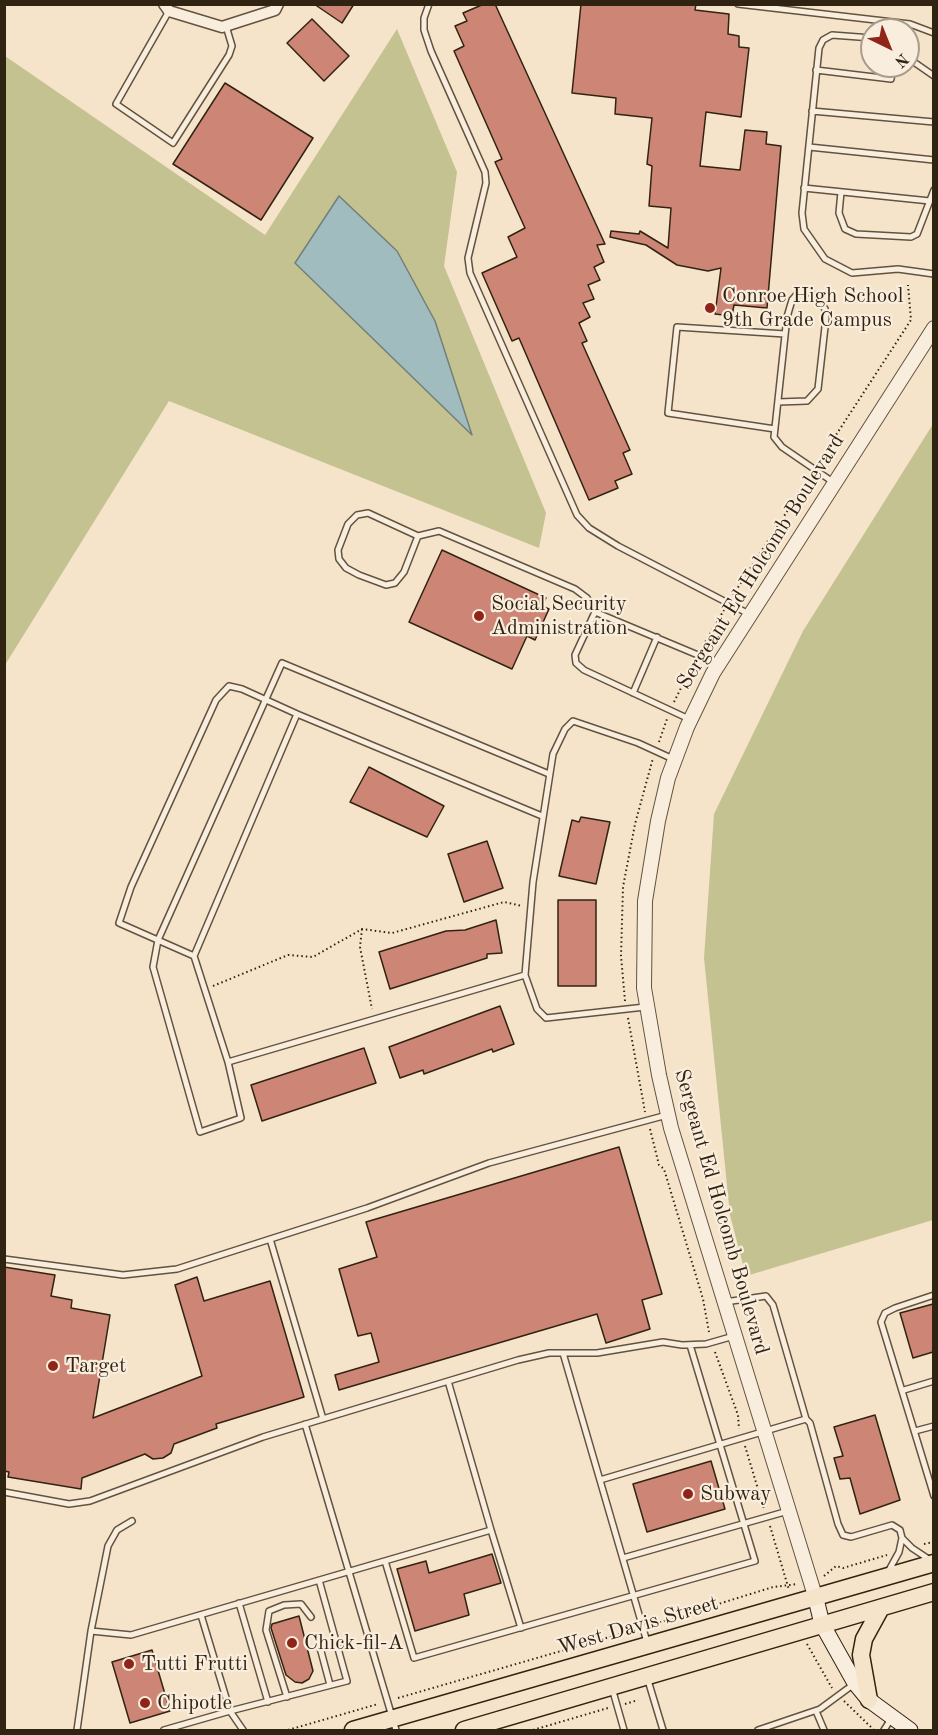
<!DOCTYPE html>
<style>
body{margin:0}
#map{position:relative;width:938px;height:1735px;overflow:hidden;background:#f6e4ca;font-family:"Old Standard TT",serif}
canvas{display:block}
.frame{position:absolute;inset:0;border:6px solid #312311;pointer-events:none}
.north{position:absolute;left:860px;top:18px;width:60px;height:60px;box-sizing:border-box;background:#f9eddd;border:2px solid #a99c8b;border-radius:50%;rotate:137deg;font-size:16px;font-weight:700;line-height:24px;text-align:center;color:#312311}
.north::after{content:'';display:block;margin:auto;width:21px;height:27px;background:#8f2418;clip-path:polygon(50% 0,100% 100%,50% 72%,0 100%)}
</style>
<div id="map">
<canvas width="938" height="1735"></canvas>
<div class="frame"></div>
<div class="north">N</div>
</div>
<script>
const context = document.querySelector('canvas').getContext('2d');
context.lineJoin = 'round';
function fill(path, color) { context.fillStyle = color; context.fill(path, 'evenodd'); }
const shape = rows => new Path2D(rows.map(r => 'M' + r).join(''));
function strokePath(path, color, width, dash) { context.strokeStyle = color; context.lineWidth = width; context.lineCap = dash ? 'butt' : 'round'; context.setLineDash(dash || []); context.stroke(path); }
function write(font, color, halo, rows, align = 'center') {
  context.font = font + ' "Old Standard TT",serif'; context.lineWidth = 4.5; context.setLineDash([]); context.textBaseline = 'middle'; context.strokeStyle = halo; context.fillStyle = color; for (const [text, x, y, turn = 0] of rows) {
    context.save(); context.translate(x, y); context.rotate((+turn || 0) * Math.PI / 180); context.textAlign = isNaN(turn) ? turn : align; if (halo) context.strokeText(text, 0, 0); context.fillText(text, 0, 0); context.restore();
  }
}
const green = shape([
 [397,29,457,172,444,266,546,513,539,548,169,401,5,665,5,56,265,235],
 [933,424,933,1220,746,1276,730,1215,704,958,714,814,803,631]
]);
const water = shape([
 [339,196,397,251,435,321,472,435,295,263,339,196]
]);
const building = shape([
 [314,4,354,4,342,23,314,4],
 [484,4,495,4,605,244,597,245,604,262,594,267,600,280,588,285,594,299,583,303,590,317,579,323,587,341,582,343,630,450,623,453,632,474,615,481,618,488,589,500,519,338,512,341,482,273,517,257,508,237,525,228,495,162,502,159,454,51,464,46,455,26,467,21,463,13,484,4],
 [581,4,696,4,695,10,729,14,728,34,739,36,739,47,749,48,741,117,706,112,700,166,740,170,745,130,767,132,766,144,781,146,767,308,734,305,732,316,715,314,721,268,708,271,677,265,646,245,610,237,611,231,639,234,640,231,668,248,671,208,649,206,652,166,647,164,652,118,615,114,616,98,572,93,581,4],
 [312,19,349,56,324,81,287,43,312,19],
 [225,83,313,138,261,220,173,164,225,83],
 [442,550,546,598,542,606,549,609,535,640,527,636,512,669,409,622,442,550],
 [369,767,444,806,427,837,350,802,369,767],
 [581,817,610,822,596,884,559,876,572,820,579,822,581,817],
 [487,841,503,888,464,902,448,854,487,841],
 [558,900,596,900,596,986,558,986,558,900],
 [496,920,502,953,487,954,487,958,390,989,379,952,446,931,465,930,496,920],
 [500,1006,514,1044,493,1052,492,1049,424,1074,423,1070,400,1078,389,1047,500,1006],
 [364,1048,376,1083,262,1121,251,1085,364,1048],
 [619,1147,662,1294,642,1300,650,1329,606,1343,597,1314,339,1390,335,1375,379,1362,371,1333,358,1336,339,1269,377,1257,366,1222,619,1147],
 [4,1267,55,1275,51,1296,72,1300,71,1308,110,1315,93,1418,202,1376,175,1285,197,1277,204,1301,270,1281,304,1397,216,1424,217,1428,174,1444,171,1453,163,1458,153,1459,145,1454,82,1478,81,1489,8,1477,9,1472,4,1471,4,1267],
 [933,1304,933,1352,913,1358,900,1313,933,1304],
 [875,1415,900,1500,860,1514,850,1478,840,1479,834,1458,843,1456,834,1427,875,1415],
 [711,1461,725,1509,647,1532,633,1484,711,1461],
 [492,1554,501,1583,464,1594,469,1615,415,1631,397,1569,426,1561,429,1573,492,1554],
 [299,1616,313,1671,309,1679,302,1683,295,1682,286,1675,271,1628,272,1624,299,1616],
 [152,1650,170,1711,130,1723,112,1662,152,1650]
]);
const path = shape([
 [819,461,911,320,908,285],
 [733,595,810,476],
 [703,646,724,610],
 [674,702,694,662],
 [659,742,667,719],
 [362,929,360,947,372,1009],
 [213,986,288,955,313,957,362,929,392,933,504,902,522,906],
 [625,1001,621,956,623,887,635,824,653,758],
 [628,1018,645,1112],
 [650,1129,659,1165,664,1169,703,1299,709,1332],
 [715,1352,738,1415,739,1429],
 [745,1446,764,1509],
 [770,1526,789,1590],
 [924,1544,934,1542],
 [824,1576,836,1566,843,1568,887,1555],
 [651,1625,773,1587,798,1584],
 [807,1644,832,1688],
 [398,1698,634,1630],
 [844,1701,874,1730],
 [625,1704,638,1700],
 [288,1730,378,1704],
 [533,1730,608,1708]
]);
const service = shape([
 [429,4,424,18,424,30,431,51,485,172,486,183,468,258,470,273,577,515,589,528,618,546,749,614],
 [738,4,910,24,934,33],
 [169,11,116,104,173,143,229,55,232,46,226,26],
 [872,38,832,35,823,40,819,48,802,213,804,229,825,259,852,273,898,269,934,274],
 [908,58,934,76],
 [816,70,891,79,893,66],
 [812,111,934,122],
 [809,147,934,160],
 [804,188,930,201],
 [841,192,839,213,845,229,856,234,911,237,917,234,934,190],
 [778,402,807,401,818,389,826,318,825,309,817,297,807,291,799,292,792,300,787,317,774,437,782,447,833,482],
 [775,429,668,413,677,327,785,334],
 [418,536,404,572,395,583,386,585,359,575,346,568,339,559,338,550,348,524,357,515,368,513,418,536,439,531,575,589,587,598,595,612],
 [633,693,657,637],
 [689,719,584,670,576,663,575,655,595,612,717,663],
 [194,956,119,923,131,887,216,700,229,686,242,689,297,714],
 [525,975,228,1062,241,1118,200,1132,153,967,158,940,282,663,549,774],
 [645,1007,546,1018,537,1009,525,975,533,882,553,754,565,729,573,721,638,743,673,759],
 [228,1062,194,956,297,714,542,816],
 [270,1239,323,1419],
 [4,1259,123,1275,177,1269,367,1208,489,1163,667,1115],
 [934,1295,895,1308,885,1313,881,1322,934,1496],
 [725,1302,766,1296,773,1305,806,1419],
 [563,1353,647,1642],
 [904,1390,934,1381],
 [305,1424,396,1730],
 [915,1431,934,1426],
 [600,1480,806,1419,810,1423,838,1524,843,1535,851,1537,892,1525,900,1530,902,1538,912,1548,930,1560],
 [4,1492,69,1504,90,1501,263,1437,518,1360,549,1353,597,1353,663,1342,682,1345,706,1344,734,1336],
 [491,1530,521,1628],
 [623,1558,788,1511],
 [385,1561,414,1658,755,1561,690,1345],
 [888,1572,899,1552,902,1538],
 [239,1603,268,1702],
 [91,1631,108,1546,117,1530,132,1521],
 [318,1640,330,1685],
 [647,1677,663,1730],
 [612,1688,624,1730],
 [287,1697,266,1630,269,1611,284,1605,301,1604,311,1617],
 [230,1711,347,1681,319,1580],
 [230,1711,243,1730],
 [816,1711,824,1730],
 [77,1730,91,1631,131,1635,491,1530,448,1381],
 [164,1730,230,1711,201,1615],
 [758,1730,820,1709,854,1684],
 [884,1730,891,1719]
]);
const minor = shape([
 [164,4,169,11,222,27,275,10,278,4]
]);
const tertiary = shape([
 [816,1599,671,1128,659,1075,644,988,645,901,658,821,668,778,687,727,713,673,934,328]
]);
const secondary = shape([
 [816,1599,822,1624,855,1683,869,1700,910,1730]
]);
const primary = shape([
 [869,1700,861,1655,864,1639,881,1608],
 [353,1730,934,1563],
 [464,1730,934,1592]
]);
const markers = [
 [710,308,6,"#8f2418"],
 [479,616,6,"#8f2418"],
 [53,1366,6,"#8f2418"],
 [688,1494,6,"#8f2418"],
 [292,1643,6,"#8f2418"],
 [129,1664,6,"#8f2418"],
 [145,1703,6,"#8f2418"]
];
const poiNames = [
 ["Conroe High School",722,296],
 ["9th Grade Campus",722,320],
 ["Social Security",491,604],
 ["Administration",491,628],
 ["Target",65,1366],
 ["Subway",700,1494],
 ["Chick-fil-A",304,1643],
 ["Tutti Frutti",141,1664],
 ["Chipotle",157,1703]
];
const streetNames = [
 ["Sergeant Ed Holcomb Boulevard",761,562,-58],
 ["Sergeant Ed Holcomb Boulevard",721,1212,74],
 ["West Davis Street",638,1626,-16]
];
fill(green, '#c4c291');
fill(water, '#a0bcbf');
strokePath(water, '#747f79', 1.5);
fill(building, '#cd8575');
strokePath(building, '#312311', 1.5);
strokePath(service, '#62533f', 8);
strokePath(minor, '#62533f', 13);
strokePath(tertiary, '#62533f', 16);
strokePath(secondary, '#312311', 17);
strokePath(primary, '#312311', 19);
strokePath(path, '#312311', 2, [1.5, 3]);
strokePath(service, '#f9eddd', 5);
strokePath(minor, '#f9eddd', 10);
strokePath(tertiary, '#f9eddd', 14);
strokePath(secondary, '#f9eddd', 15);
strokePath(primary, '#f6e4ca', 16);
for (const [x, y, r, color] of markers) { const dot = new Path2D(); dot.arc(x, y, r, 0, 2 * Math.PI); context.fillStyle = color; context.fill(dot); strokePath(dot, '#f9eddd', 2); }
write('21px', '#312311', '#f9eddd', poiNames, 'left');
write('21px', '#312311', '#f9eddd', streetNames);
</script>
